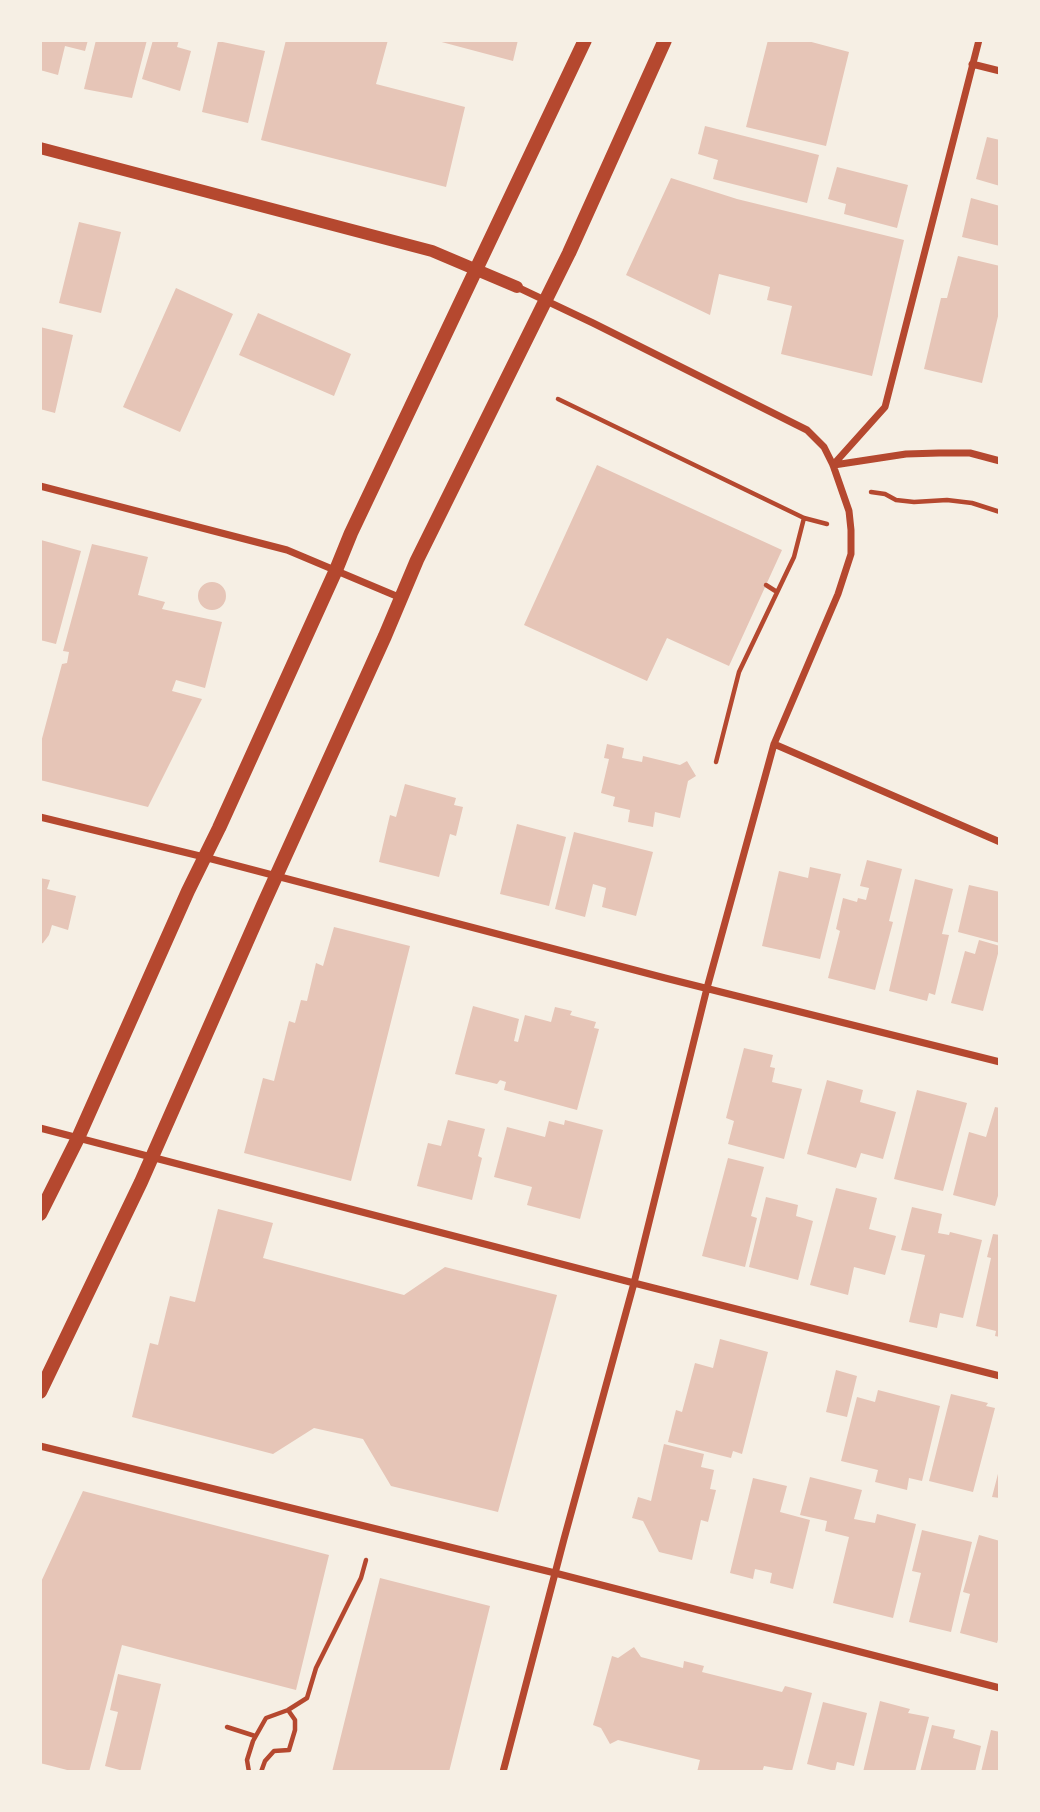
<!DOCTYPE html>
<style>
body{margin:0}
#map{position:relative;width:1040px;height:1812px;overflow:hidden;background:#f6efe4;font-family:Montserrat,sans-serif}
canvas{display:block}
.frame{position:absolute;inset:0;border:42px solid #f6efe4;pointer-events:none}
</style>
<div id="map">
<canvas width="1040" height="1812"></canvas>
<div class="frame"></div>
</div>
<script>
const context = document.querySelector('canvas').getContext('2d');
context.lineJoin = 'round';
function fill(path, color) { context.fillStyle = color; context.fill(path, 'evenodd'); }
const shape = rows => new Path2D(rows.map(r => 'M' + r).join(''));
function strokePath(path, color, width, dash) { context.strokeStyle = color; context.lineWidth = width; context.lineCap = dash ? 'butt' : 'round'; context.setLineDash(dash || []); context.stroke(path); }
const building = shape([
 [40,40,88,40,85,51,65,46,58,75,40,70],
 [96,40,147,40,132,98,84,89],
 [153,40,179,40,177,47,191,51,180,91,142,79],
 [286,40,388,40,376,84,465,107,446,187,261,140],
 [434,40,518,40,513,61],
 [768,40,804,40,849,52,826,146,746,127],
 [218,41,265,51,248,123,202,112],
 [705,126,819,155,807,203,713,179,718,160,698,154],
 [987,137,1000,140,1000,186,976,179],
 [837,167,908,185,897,228,844,214,846,204,828,199],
 [671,178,737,199,904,240,872,376,781,354,792,306,767,300,770,287,719,274,710,315,626,275],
 [971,198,1000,206,1000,246,962,237],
 [79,222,121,232,101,313,59,303],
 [958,256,1000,266,1000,308,982,383,924,369,941,298,947,298],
 [176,288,233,314,180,432,123,407],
 [258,313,351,354,334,396,239,355],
 [40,327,73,335,55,413,40,409],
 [597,465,782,550,729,666,667,638,647,681,524,625],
 [41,540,81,551,56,644,40,640],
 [92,544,148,557,138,595,165,602,162,609,222,622,205,688,176,680,172,691,202,699,148,807,40,780,40,746,62,664,67,663,69,652,63,651],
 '198 596a14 14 0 1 1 28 0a14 14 0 1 1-28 0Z',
 [607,744,624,748,622,758,642,762,643,756,680,765,687,761,696,776,688,781,680,818,655,812,653,827,628,822,630,810,613,806,615,797,601,793,609,759,604,758],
 [405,784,456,798,454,805,463,807,456,836,450,834,439,877,379,862,390,815,396,817],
 [517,824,566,837,549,906,500,894],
 [574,832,653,852,636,916,602,907,606,888,593,884,585,917,555,909],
 [867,860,902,869,889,921,893,922,875,990,828,978,840,931,836,929,843,898,857,902,858,898,866,900,869,888,860,886],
 [810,867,841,874,820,959,762,946,779,871,808,878],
 [40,878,50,880,47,889,76,896,68,930,52,925,49,935,43,943,40,944],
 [915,879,953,889,942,934,949,935,935,995,929,993,927,1001,889,991],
 [969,885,1000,892,1000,943,958,932],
 [334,927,410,946,351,1181,244,1153,263,1078,274,1081,289,1021,295,1023,301,1000,307,1001,316,963,323,966],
 [979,940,1000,946,983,1011,951,1003,965,951,975,954],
 [473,1006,519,1019,514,1041,518,1042,525,1015,551,1022,555,1007,572,1011,570,1015,596,1022,594,1028,599,1029,577,1110,504,1090,506,1082,500,1080,497,1084,455,1074],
 [744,1048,773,1055,770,1067,775,1068,772,1082,802,1089,784,1159,728,1144,734,1121,726,1118],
 [827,1080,863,1090,860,1102,896,1112,883,1159,861,1153,856,1168,807,1154],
 [917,1090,967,1103,943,1191,894,1179],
 [995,1107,1000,1108,1000,1189,995,1206,953,1195,969,1132,986,1137],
 [448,1120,485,1129,478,1156,482,1158,472,1200,417,1186,428,1143,441,1146],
 [565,1120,603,1130,580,1219,527,1205,532,1187,494,1177,507,1127,545,1137,549,1121,564,1125],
 [728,1158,764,1167,751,1216,757,1218,745,1267,702,1256],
 [836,1188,877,1198,869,1229,896,1236,885,1275,854,1267,848,1295,810,1285],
 [766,1197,798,1205,796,1216,813,1221,798,1280,749,1267],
 [912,1207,942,1214,938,1233,949,1235,950,1232,982,1240,963,1318,940,1313,937,1328,909,1322,925,1255,901,1250],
 [218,1209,273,1223,263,1258,404,1295,445,1267,557,1295,498,1512,391,1486,363,1439,314,1428,273,1454,132,1417,150,1343,158,1345,170,1296,195,1302],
 [993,1234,1000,1235,1000,1337,995,1336,996,1331,976,1326,991,1258,987,1257],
 [720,1339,768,1352,742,1454,733,1451,731,1458,668,1442,676,1410,682,1412,695,1363,713,1368],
 [836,1370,857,1376,847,1417,826,1412],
 [878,1390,940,1406,922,1481,909,1478,907,1490,875,1482,878,1470,841,1461,857,1397,875,1402],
 [951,1394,988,1403,986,1406,995,1408,973,1492,929,1481],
 [664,1444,704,1454,701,1467,714,1470,710,1489,716,1490,708,1522,701,1520,692,1560,659,1552,643,1521,632,1518,638,1497,651,1501],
 [999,1470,1000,1471,1000,1498,992,1497],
 [810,1477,862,1490,854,1519,875,1523,877,1514,916,1524,893,1618,833,1603,849,1537,825,1531,827,1521,800,1515],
 [753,1478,787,1486,780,1512,810,1520,793,1589,770,1583,772,1573,755,1569,753,1579,730,1573],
 [83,1491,329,1555,296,1690,122,1645,89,1772,75,1772,40,1763,40,1584],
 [922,1530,972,1542,951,1632,909,1622,921,1573,912,1571],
 [979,1535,1000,1541,1000,1633,997,1643,960,1633,970,1594,963,1592],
 [380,1578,490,1606,449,1772,332,1772],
 [634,1647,641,1657,683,1668,684,1661,704,1666,702,1672,782,1692,785,1686,812,1693,792,1771,764,1766,762,1772,697,1772,700,1760,618,1740,610,1744,601,1728,593,1725,612,1656,618,1658],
 [118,1674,161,1684,140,1772,127,1772,105,1766,118,1712,110,1710],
 [880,1701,910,1709,908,1713,929,1717,915,1772,863,1772],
 [823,1702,867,1713,854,1766,837,1762,835,1771,807,1764],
 [932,1725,955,1730,953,1738,981,1746,975,1772,920,1772],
 [991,1730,1000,1732,1000,1772,981,1772]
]);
const path = shape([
 [558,399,804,518,827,524],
 [871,492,885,494,896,500,914,502,947,500,972,503,1000,512],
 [766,585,777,592],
 [716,762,739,672,794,557,804,518],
 [227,1727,255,1736],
 [249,1772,247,1760,253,1741,266,1718,288,1710,307,1698,316,1668,361,1578,366,1560],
 [261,1772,265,1761,274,1751,289,1750,295,1730,295,1720,288,1710]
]);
const minor = shape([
 [972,64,1000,71],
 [833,465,885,407,979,40],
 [834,465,906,454,939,453,970,453,1000,461],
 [40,486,287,550,401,598],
 [774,744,1000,842],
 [40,817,204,857,665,978,1000,1062],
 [40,1128,634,1283,1000,1376],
 [40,1446,555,1573,1000,1688],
 [503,1772,564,1539,634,1283,707,988,774,744,838,594,851,554,851,530,849,511,833,465,824,447,807,430,593,323,517,287]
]);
const tertiary = shape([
 [40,148,432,251,517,287]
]);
const secondary = shape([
 [40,1214,78,1138,188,891,219,828,336,570,351,533,585,40],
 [40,1392,141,1182,263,905,385,636,417,560,569,253,665,40]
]);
fill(building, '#e6c5b7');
strokePath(path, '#b5482f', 4.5);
strokePath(minor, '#b5482f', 7);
strokePath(tertiary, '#b5482f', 12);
strokePath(secondary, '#b5482f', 14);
</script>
